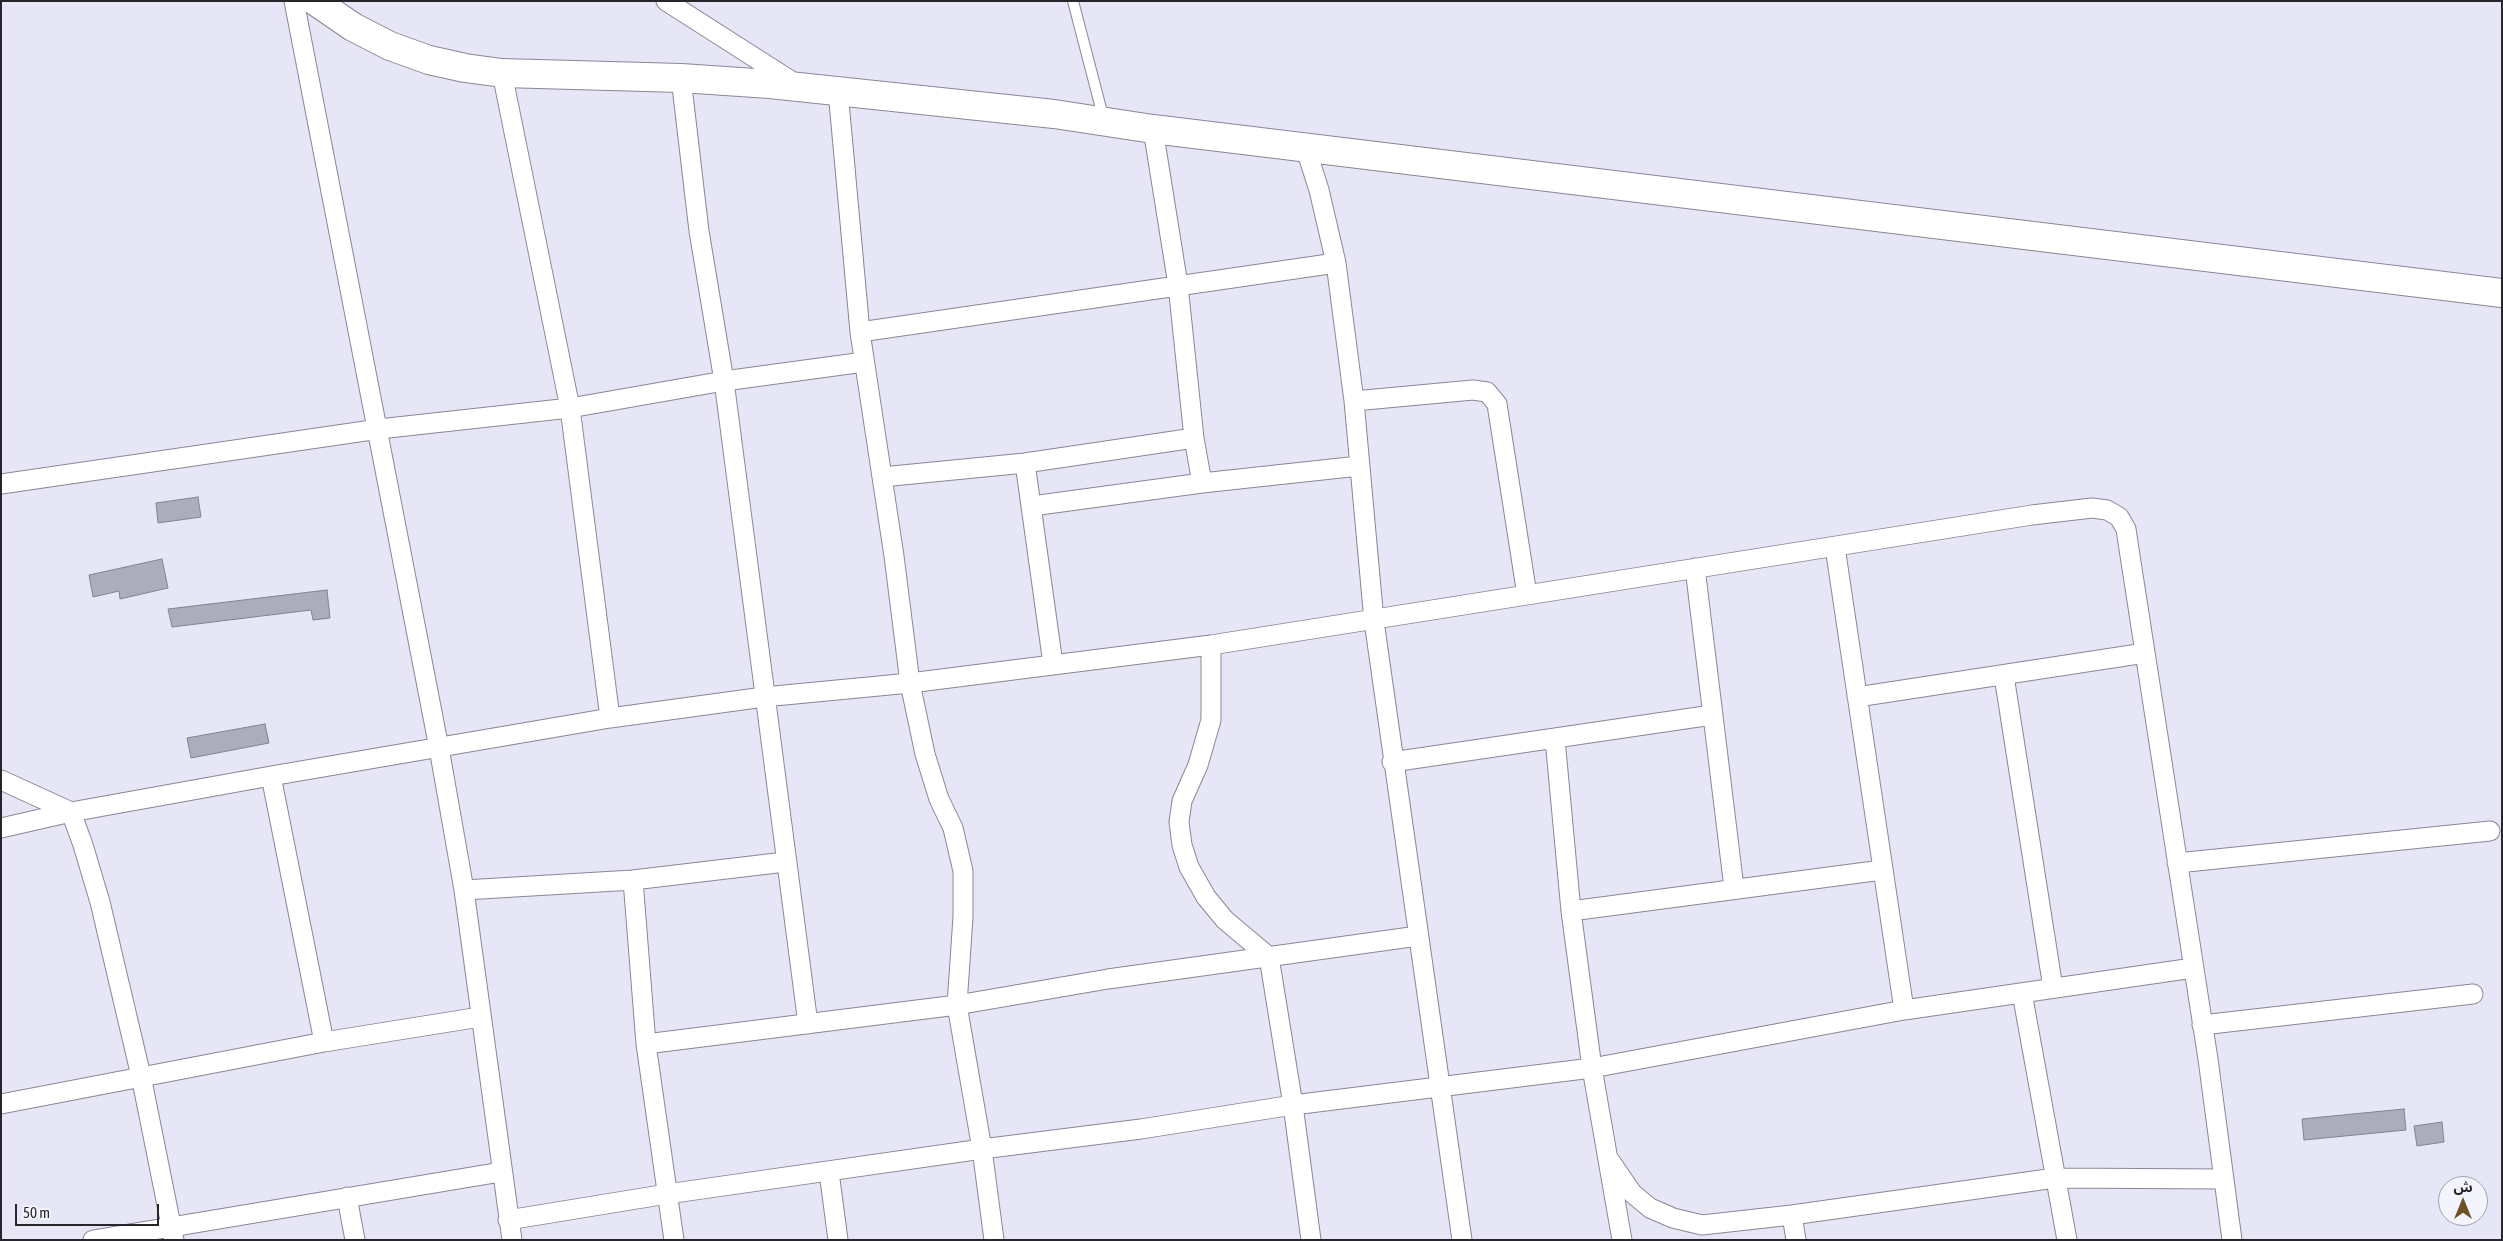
<!DOCTYPE html>
<meta charset="utf-8">
<style>
body{margin:0}
#map{position:relative;width:2503px;height:1241px;overflow:hidden;background:#e6e6f7;font-family:"Asap Condensed","Noto Sans Arabic",sans-serif}
canvas{display:block}
.frame{position:absolute;inset:0;border:2px solid #25252b;pointer-events:none}
.north{position:absolute;left:2438px;top:1176px;width:50px;height:50px;box-sizing:border-box;background:#f4f4fe;border:1px solid #a1a1aa;border-radius:50%;rotate:0deg;font-size:14px;font-weight:700;line-height:20px;text-align:center;color:#25252b}
.north::after{content:'';display:block;margin:auto;width:18px;height:22px;background:#6f5025;clip-path:polygon(50% 0,100% 100%,50% 72%,0 100%)}
.scale{position:absolute;left:15px;top:1204px;width:144px;height:22px;box-sizing:border-box;border:2px solid #25252b;border-top:0;padding-left:6px;font-size:15px;line-height:18px;white-space:nowrap;color:#25252b;-webkit-text-stroke:4px #f4f4fe;paint-order:stroke}
</style>
<div id="map">
<canvas width="2503" height="1241"></canvas>
<div class="frame"></div>
<div class="north">ش</div>
<div class="scale">50 m</div>
</div>
<script>
const context = document.querySelector('canvas').getContext('2d');
context.lineJoin = 'round';
function fill(path, color) { context.fillStyle = color; context.fill(path, 'evenodd'); }
const shape = rows => new Path2D(rows.map(r => 'M' + r).join(''));
function strokePath(path, color, width, dash) { context.strokeStyle = color; context.lineWidth = width; context.lineCap = dash ? 'butt' : 'round'; context.setLineDash(dash || []); context.stroke(path); }
const building = shape([
 [198,497,201,517,158,523,156,503,198,497],
 [162,559,168,588,120,599,119,591,93,597,89,575,162,559],
 [327,590,330,618,313,620,311,610,172,627,168,609,327,590],
 [265,724,269,743,191,758,187,738,265,724],
 [2404,1109,2406,1130,2304,1140,2302,1119,2404,1109],
 [2442,1122,2444,1142,2417,1146,2414,1126,2442,1122]
]);
const lane = shape([
 [1073,1,1104,120]
]);
const street = shape([
 [294,1,439,748,464,890,512,1240],
 [666,1,796,84],
 [502,73,570,408,610,718],
 [681,78,699,231,724,381,808,1024],
 [838,91,860,332,894,556,910,683,925,754,939,799,953,828,963,871,963,917,957,1005,982,1149,994,1240],
 [1153,129,1178,285,1194,438,1202,483],
 [1305,146,1319,190,1336,263,1354,401,1374,621,1462,1240],
 [860,332,1336,263],
 [1354,401,1473,390,1487,392,1497,404,1527,595],
 [1025,463,1053,664],
 [882,477,1025,463,1194,438],
 [1,484,379,429,570,408,724,381,864,362],
 [1032,506,1202,483,1359,466],
 [1835,547,1904,1010],
 [1695,568,1734,888],
 [1211,645,1211,720,1198,765,1182,801,1179,822,1182,845,1189,867,1206,897,1225,920,1269,957,1293,1105,1311,1240],
 [2004,676,2053,988],
 [1857,697,2145,653],
 [1555,739,1571,911,1592,1068,1622,1240],
 [1392,762,1712,715],
 [271,776,324,1042],
 [1,780,71,812,83,845,100,902,141,1076,174,1240],
 [1,828,71,812,271,776,610,718,764,697,910,683,1211,645,2032,515,2092,508,2107,510,2119,517,2126,529,2129,549,2208,1059,2232,1240],
 [2177,863,2490,831],
 [633,880,646,1044,674,1240],
 [464,890,633,880,785,862],
 [1571,911,1882,870],
 [2022,993,2067,1240],
 [2202,1025,2473,994],
 [646,1044,957,1005,1108,979,1418,936],
 [1,1104,324,1042,480,1017],
 [1610,1161,1632,1193,1650,1208,1673,1218,1702,1225,1792,1215,2055,1178,2223,1179],
 [829,1172,838,1240],
 [347,1197,355,1240],
 [1792,1215,1796,1240],
 [508,1220,667,1194,982,1149,1141,1129,1293,1105,1592,1068,1904,1010,2193,968],
 [93,1240,501,1172]
]);
const secondary = shape([
 [315,1,353,27,390,46,429,60,465,68,502,73,681,78,770,84,1054,114,1153,129,2502,293]
]);
fill(building, '#acacbc');
strokePath(building, '#828292', 1);
strokePath(lane, '#878797', 12);
strokePath(street, '#878797', 21);
strokePath(secondary, '#878797', 30);
strokePath(lane, '#fff', 10);
strokePath(street, '#fff', 19);
strokePath(secondary, '#fff', 28);
</script>
